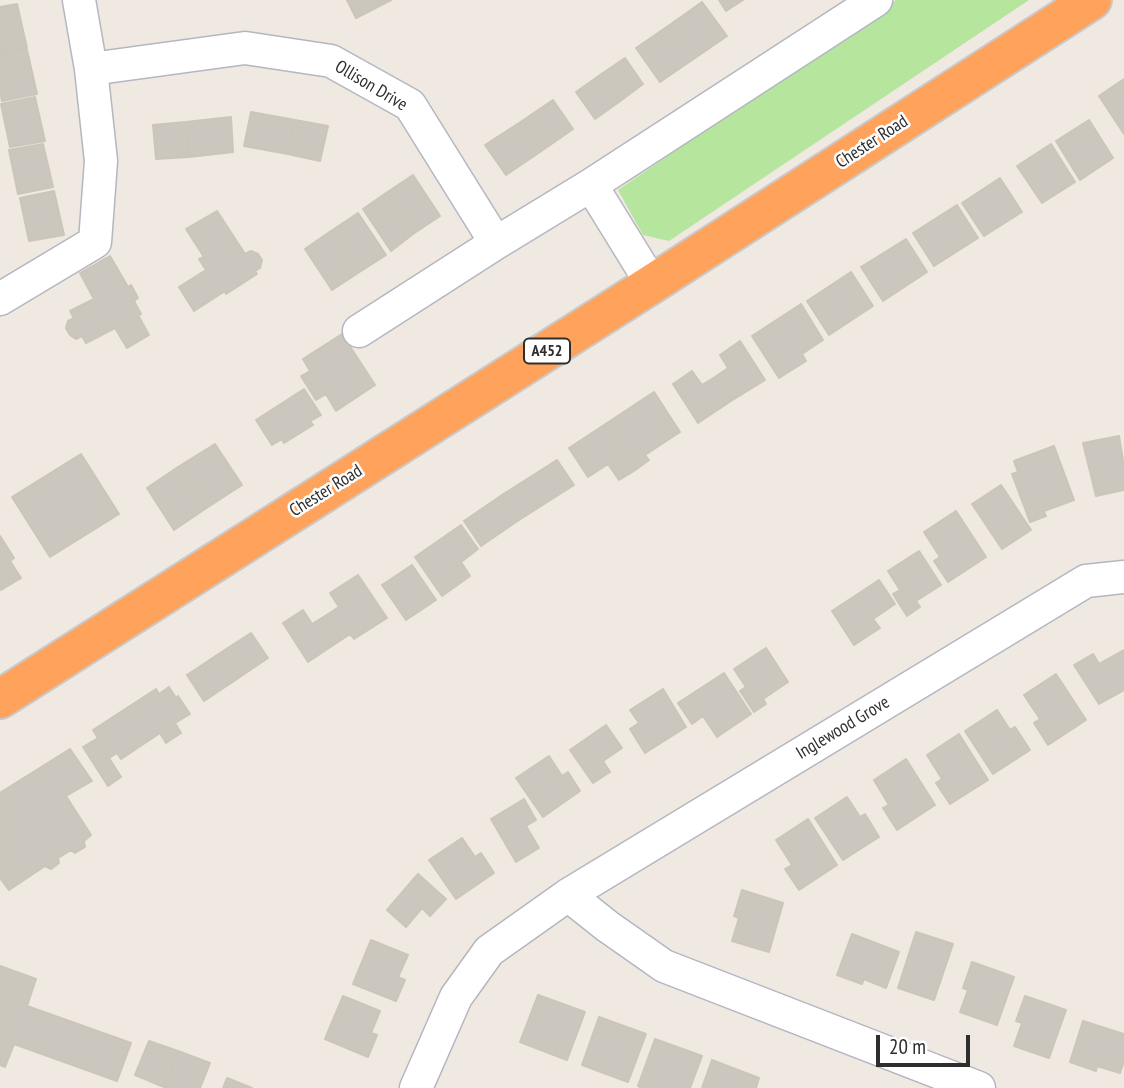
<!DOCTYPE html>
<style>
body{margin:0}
#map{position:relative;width:1124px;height:1088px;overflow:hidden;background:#efe9e1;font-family:"PT Sans Narrow",sans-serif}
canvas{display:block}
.scale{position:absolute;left:876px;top:1035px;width:94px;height:32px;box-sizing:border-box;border:4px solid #2e2e2e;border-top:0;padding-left:9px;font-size:21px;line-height:24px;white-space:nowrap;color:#2e2e2e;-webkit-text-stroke:5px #fff;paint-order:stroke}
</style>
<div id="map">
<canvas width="1124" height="1088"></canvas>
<div class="scale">20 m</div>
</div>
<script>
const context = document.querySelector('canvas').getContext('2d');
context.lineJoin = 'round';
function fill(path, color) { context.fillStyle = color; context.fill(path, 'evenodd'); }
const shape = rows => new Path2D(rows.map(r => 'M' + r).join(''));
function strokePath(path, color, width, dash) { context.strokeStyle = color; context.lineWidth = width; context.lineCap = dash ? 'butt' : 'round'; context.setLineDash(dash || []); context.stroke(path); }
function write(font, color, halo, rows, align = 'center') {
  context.font = font + ' "PT Sans Narrow",sans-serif'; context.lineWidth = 5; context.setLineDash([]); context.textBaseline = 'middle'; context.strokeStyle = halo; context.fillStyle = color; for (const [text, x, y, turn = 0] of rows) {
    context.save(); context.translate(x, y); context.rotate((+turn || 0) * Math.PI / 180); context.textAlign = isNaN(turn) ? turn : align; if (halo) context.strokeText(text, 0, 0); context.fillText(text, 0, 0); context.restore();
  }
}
const green = shape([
 [896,0,1029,0,669,241,643,235,618,190]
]);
const building = shape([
 [347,0,391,0,356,18,347,0],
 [719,0,743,0,726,11,719,0],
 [702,2,727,36,695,58,671,24,702,2],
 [17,4,27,48,0,53,0,7,17,4],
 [671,24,695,58,660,82,636,48,671,24],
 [27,50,37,94,2,101,0,91,0,55,27,50],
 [625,58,643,84,619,102,600,75,625,58],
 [600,75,619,102,595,119,576,92,600,75],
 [1124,79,1124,134,1099,96,1124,79],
 [35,97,45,141,10,147,1,104,35,97],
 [553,100,573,129,540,152,519,123,553,100],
 [251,112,295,120,288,154,244,146,251,112],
 [231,117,233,152,189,157,186,122,231,117],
 [295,120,328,126,320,161,288,154,295,120],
 [1089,120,1113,158,1080,180,1056,141,1089,120],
 [186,122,189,157,156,159,153,125,186,122],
 [519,123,540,152,506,175,485,145,519,123],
 [43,144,53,187,18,194,9,150,43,144],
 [1051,144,1075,182,1042,203,1017,166,1051,144],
 [413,175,440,216,413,234,386,193,413,175],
 [1000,178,1022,212,984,236,962,203,1000,178],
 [54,191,64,235,29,241,20,198,54,191],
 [386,193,413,234,391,251,363,209,386,193],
 [957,205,978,238,934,266,913,233,957,205],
 [217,211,245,254,251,251,258,254,262,260,260,268,255,271,257,274,226,294,225,291,194,311,179,287,206,270,199,259,204,257,186,229,217,211],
 [358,213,386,255,358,273,331,231,358,213],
 [331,231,358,273,332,290,305,249,331,231],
 [906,239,927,272,883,301,861,267,906,239],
 [110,256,128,287,131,285,138,298,134,301,141,314,138,315,149,335,127,348,115,328,86,343,82,336,76,339,70,335,66,328,68,321,74,318,70,311,94,299,80,273,110,256],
 [851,272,873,306,829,335,807,301,851,272],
 [801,304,823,340,802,354,806,361,779,378,752,336,801,304],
 [342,334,375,385,336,411,326,394,316,400,301,376,310,371,303,359,342,334],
 [740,341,765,380,731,401,715,377,728,368,720,355,740,341],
 [692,371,702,385,715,377,731,401,698,423,673,384,692,371],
 [304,389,321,415,310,421,313,425,284,443,282,439,272,445,256,420,304,389],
 [654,392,680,432,645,455,649,460,634,471,604,425,654,392],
 [604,425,634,471,619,480,608,464,588,477,569,448,604,425],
 [1119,436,1124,467,1124,490,1096,496,1083,443,1119,436],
 [215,444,242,485,205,509,178,467,215,444],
 [1054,446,1074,500,1044,511,1046,516,1030,522,1012,474,1018,472,1014,461,1054,446],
 [81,454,119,514,50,557,12,497,81,454],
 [557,460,574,485,519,520,502,495,557,460],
 [178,467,205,509,174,530,147,488,178,467],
 [1001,485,1031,530,1002,549,972,504,1001,485],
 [502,495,519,520,481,546,464,521,502,495],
 [956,511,986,557,948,582,934,561,940,557,924,532,956,511],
 [461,525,478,549,461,562,470,576,442,596,415,557,461,525],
 [0,536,14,558,10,561,21,578,1,590,0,587,0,536],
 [919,551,941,585,916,601,920,607,907,616,893,594,900,590,888,571,919,551],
 [412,565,436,600,406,620,382,585,412,565],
 [358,575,387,618,354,639,350,634,341,640,325,616,339,607,330,593,358,575],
 [879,580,895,604,873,619,880,628,854,645,832,611,879,580],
 [303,610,312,624,325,616,341,640,308,662,283,623,303,610],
 [251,633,268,658,234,681,217,655,251,633],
 [766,648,788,682,763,699,766,704,754,712,740,691,746,687,734,669,766,648],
 [1124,650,1124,690,1099,704,1074,665,1093,654,1099,664,1124,650],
 [217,655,234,681,204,701,187,675,217,655],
 [724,673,751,714,717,737,703,716,692,724,678,703,724,673],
 [1056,674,1086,720,1048,745,1034,723,1040,719,1024,695,1056,674],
 [169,687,176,698,178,696,190,714,175,723,181,733,166,743,160,733,121,759,117,753,109,758,121,777,108,786,83,747,98,738,93,730,156,689,159,694,169,687],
 [663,689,686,727,645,753,630,729,639,723,630,710,663,689],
 [997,710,1010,730,1015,727,1030,750,993,774,965,731,997,710],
 [606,725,622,748,603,761,610,772,593,783,570,750,606,725],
 [959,734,988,780,950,804,936,783,942,779,927,755,959,734],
 [70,749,92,781,66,796,91,835,84,841,85,847,75,853,71,850,58,858,59,863,51,869,45,866,9,890,0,878,0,793,70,749],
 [549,756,562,776,568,772,580,791,543,817,516,778,549,756],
 [906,759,935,805,897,830,883,808,889,805,874,780,906,759],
 [847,797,860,817,865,814,879,837,843,860,815,818,847,797],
 [524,799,536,820,526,826,539,848,516,862,491,819,524,799],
 [808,819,837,865,799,890,785,869,792,865,776,840,808,819],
 [462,838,475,857,481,853,494,873,456,899,429,860,462,838],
 [418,874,446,899,430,916,422,908,406,927,387,910,418,874],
 [742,890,783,903,769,952,732,941,739,918,734,916,742,890],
 [916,932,953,944,934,1000,898,988,916,932],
 [852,934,899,952,886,988,864,979,862,984,837,975,852,934],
 [371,940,408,955,398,977,405,980,396,1001,353,984,371,940],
 [972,962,1014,977,997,1025,960,1012,968,990,963,988,972,962],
 [0,966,36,979,27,1006,131,1043,117,1081,14,1044,5,1067,0,1065,0,966],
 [538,995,585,1012,567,1060,520,1042,538,995],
 [343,996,380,1011,371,1033,377,1035,368,1057,325,1039,343,996],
 [1025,996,1066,1010,1049,1058,1014,1046,1022,1023,1016,1021,1025,996],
 [599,1017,646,1034,628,1082,582,1065,599,1017],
 [1083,1021,1124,1034,1124,1061,1120,1073,1097,1066,1096,1071,1070,1062,1083,1021],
 [655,1039,702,1056,690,1088,642,1088,638,1086,655,1039],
 [149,1041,178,1051,164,1087,135,1075,149,1041],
 [178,1051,210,1063,200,1088,164,1087,178,1051],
 [712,1060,759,1078,756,1088,702,1088,712,1060],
 [227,1078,252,1088,223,1088,227,1078]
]);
const street = shape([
 [79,0,91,69,245,48,331,61,410,105,496,243],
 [591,185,652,284],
 [0,299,95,242,101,161,91,69],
 [359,331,496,243,591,185,876,0],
 [568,895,607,926,664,966,979,1088],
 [416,1088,456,997,489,951,568,895,1086,581,1124,577]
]);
const highway = shape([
 [0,699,652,284,1092,0]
]);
const shields = [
 [547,351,46]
];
const shieldNames = [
 ["A452",547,351]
];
const streetNames = [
 ["Ollison Drive",371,86,31],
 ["Chester Road",872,142,-33],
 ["Chester Road",326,491,-32],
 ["Inglewood Grove",843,728,-31]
];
fill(green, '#b6e59e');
fill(building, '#cbc7bf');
strokePath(building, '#cbc5ba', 2);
strokePath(street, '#b4b7c1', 35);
strokePath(highway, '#c9c9c9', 42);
strokePath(street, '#fff', 32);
strokePath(highway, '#ffa35c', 38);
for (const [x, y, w] of shields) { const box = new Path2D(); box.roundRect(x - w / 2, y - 12.5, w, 25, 5); context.fillStyle = '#fff'; context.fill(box); strokePath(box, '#2e2e2e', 2); }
write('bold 16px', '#2e2e2e', null, shieldNames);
write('18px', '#2e2e2e', '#fff', streetNames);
</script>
